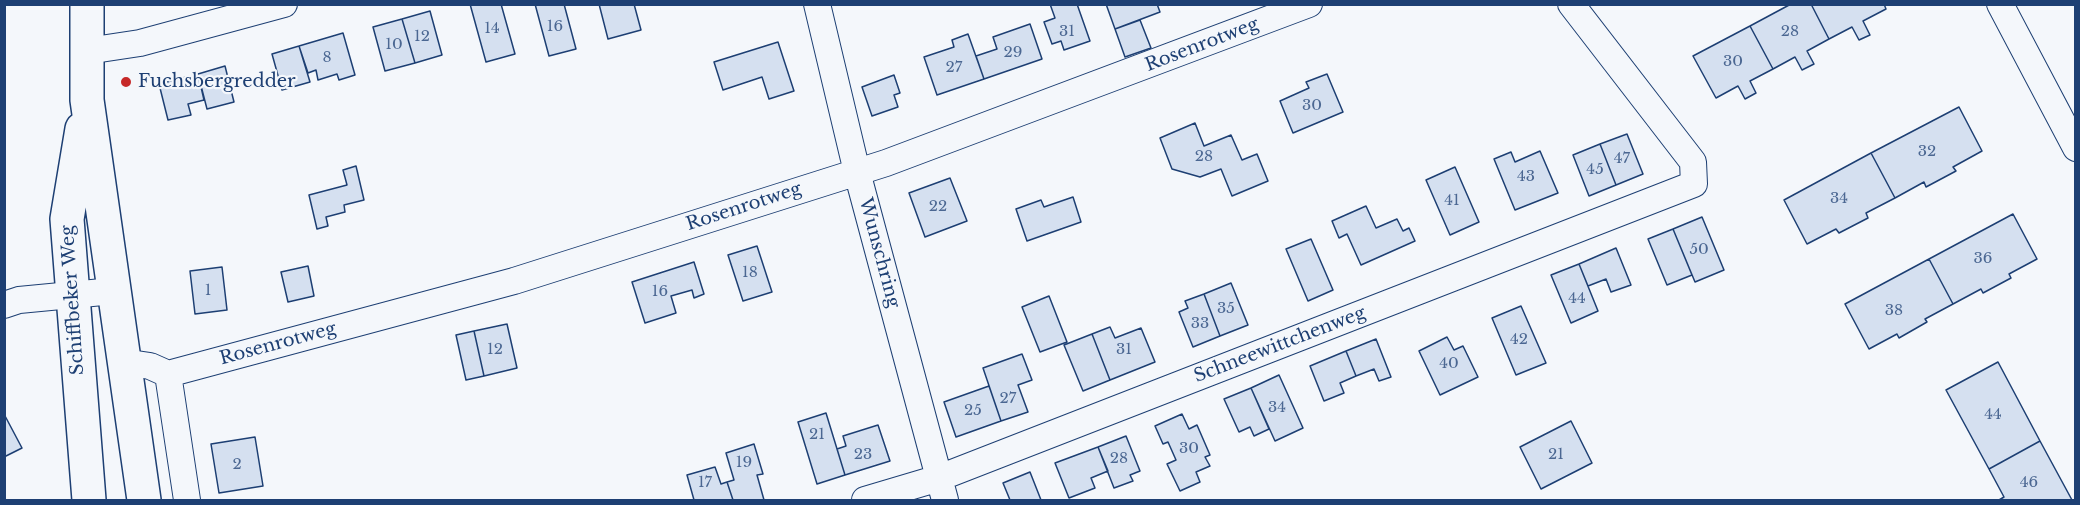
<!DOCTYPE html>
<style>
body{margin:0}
#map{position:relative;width:2080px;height:505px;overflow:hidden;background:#f4f7fb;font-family:"Libre Baskerville",serif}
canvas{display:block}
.frame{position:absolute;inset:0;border:6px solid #1d3f73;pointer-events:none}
</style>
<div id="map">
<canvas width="2080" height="505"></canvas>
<div class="frame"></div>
</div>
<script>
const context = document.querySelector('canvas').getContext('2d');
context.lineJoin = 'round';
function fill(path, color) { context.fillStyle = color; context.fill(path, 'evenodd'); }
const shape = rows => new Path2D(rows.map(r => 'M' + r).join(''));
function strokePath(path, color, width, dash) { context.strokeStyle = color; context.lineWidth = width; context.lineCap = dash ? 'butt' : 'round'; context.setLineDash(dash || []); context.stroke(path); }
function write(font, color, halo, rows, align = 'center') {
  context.font = font + ' "Libre Baskerville",serif'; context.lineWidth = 4.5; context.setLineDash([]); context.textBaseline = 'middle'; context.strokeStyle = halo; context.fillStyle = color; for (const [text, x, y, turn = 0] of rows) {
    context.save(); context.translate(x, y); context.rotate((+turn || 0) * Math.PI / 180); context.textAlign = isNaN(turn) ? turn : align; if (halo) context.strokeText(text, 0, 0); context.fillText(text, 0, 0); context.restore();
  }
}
const building = shape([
 [470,4,501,4,515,54,486,62,470,4],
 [535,4,564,4,576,49,549,56,535,4],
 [599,4,634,4,641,30,608,39,599,4],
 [1050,4,1077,4,1090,41,1064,50,1061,41,1052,44,1044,22,1055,18,1050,4],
 [1106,4,1157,4,1160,12,1115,29,1106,4],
 [1791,4,1811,4,1829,39,1807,51,1814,64,1802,70,1795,57,1773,69,1750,26,1791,4],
 [1811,4,1884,4,1886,9,1863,21,1870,35,1859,40,1852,27,1829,39,1811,4],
 [430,11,442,55,415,63,402,19,430,11],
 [402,19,415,63,385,71,373,27,402,19],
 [1140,20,1151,48,1125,57,1115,29,1140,20],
 [1030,24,1042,59,984,79,976,56,997,49,993,37,1030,24],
 [1750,26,1773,69,1750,81,1756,93,1745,99,1738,86,1716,98,1693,56,1750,26],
 [343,33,355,75,339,80,337,74,318,80,316,70,308,73,299,46,343,33],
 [968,34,984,79,937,95,924,57,954,47,952,40,968,34],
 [778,42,794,91,769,99,762,77,723,90,714,62,778,42],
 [299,46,310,82,282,90,272,54,299,46],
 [225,66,234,102,207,109,198,74,225,66],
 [198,74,204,100,188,104,191,115,168,120,159,84,198,74],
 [1327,74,1343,112,1293,133,1280,101,1309,88,1306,82,1327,74],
 [894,75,900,93,894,95,898,107,872,116,862,87,894,75],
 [1959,107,1982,151,1953,167,1956,171,1926,187,1924,182,1895,198,1871,153,1959,107],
 [1195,123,1204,146,1231,135,1242,160,1257,154,1268,181,1232,196,1221,169,1200,177,1172,169,1160,138,1195,123],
 [1627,134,1643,174,1616,185,1600,144,1627,134],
 [1600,144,1616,185,1589,196,1573,155,1600,144],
 [1540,151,1558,193,1515,210,1494,159,1511,152,1515,162,1540,151],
 [1871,153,1895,198,1866,213,1868,218,1839,233,1836,229,1807,244,1784,200,1871,153],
 [356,166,364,200,344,205,345,212,326,217,328,226,317,229,309,195,347,185,343,170,356,166],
 [1455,167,1479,222,1450,235,1426,180,1455,167],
 [950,178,967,221,925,237,909,193,950,178],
 [1073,197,1081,222,1027,241,1016,209,1041,200,1044,207,1073,197],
 [1366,206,1376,228,1397,219,1403,231,1409,228,1415,241,1361,265,1347,234,1339,238,1332,221,1366,206],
 [2013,214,2037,259,2009,274,2011,278,1983,293,1981,289,1953,304,1929,259,2013,214],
 [1702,217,1724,270,1695,282,1673,229,1702,217],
 [1673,229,1692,275,1667,285,1648,239,1673,229],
 [1311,239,1333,290,1308,301,1286,249,1311,239],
 [757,246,772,292,743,301,728,255,757,246],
 [1616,248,1631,285,1611,292,1606,279,1588,286,1579,264,1616,248],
 [1929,259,1953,304,1925,319,1927,322,1899,338,1897,334,1869,349,1845,304,1929,259],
 [694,262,704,294,694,298,692,290,671,296,676,313,645,323,632,282,694,262],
 [1579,264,1598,311,1571,323,1551,275,1579,264],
 [308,266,314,296,288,302,281,272,308,266],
 [222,267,227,310,195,314,190,271,222,267],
 [1231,283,1248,325,1220,336,1204,294,1231,283],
 [1204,294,1220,336,1193,347,1179,312,1188,308,1185,301,1204,294],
 [1049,296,1067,342,1040,352,1022,307,1049,296],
 [1521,306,1546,363,1516,375,1492,318,1521,306],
 [507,324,517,368,484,376,474,331,507,324],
 [1110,327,1115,338,1141,328,1155,362,1110,380,1092,334,1110,327],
 [474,331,484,376,466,380,456,335,474,331],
 [1092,334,1110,380,1083,391,1064,345,1092,334],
 [1447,337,1454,350,1463,346,1478,377,1440,395,1419,351,1447,337],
 [1376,339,1391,377,1379,381,1374,369,1356,376,1346,351,1376,339],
 [1346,351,1356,376,1340,383,1344,393,1324,401,1310,366,1346,351],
 [1022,354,1032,380,1018,385,1028,412,1001,421,983,368,1022,354],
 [1998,362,2040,441,1989,469,1946,390,1998,362],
 [1279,375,1303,428,1275,441,1251,388,1279,375],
 [989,386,1001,421,956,437,944,402,989,386],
 [1251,388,1269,429,1254,436,1250,427,1239,432,1224,399,1251,388],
 [826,413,845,475,817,484,798,422,826,413],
 [4,414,22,448,4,457,4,414],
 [1182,414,1189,429,1197,425,1210,455,1205,457,1210,466,1196,472,1200,482,1180,491,1167,464,1176,460,1168,442,1163,444,1155,426,1182,414],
 [1571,421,1592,463,1541,489,1520,447,1571,421],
 [878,425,890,461,845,475,837,449,846,446,843,436,878,425],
 [1126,436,1140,471,1130,475,1133,481,1114,488,1098,447,1126,436],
 [255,437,263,486,219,493,211,444,255,437],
 [2040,441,2072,500,1999,500,2004,497,1989,469,2040,441],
 [754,444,763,474,757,475,764,500,733,500,727,482,734,480,726,453,754,444],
 [1098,447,1108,471,1091,478,1095,488,1069,498,1055,463,1098,447],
 [715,467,721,484,727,482,733,500,694,500,687,475,715,467],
 [1030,472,1041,500,1010,500,1003,483,1030,472]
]);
const street = shape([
 [817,4,857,172,945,500],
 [2000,4,2076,148],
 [87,51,140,43,284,4],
 [4,305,19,300,113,291],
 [123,362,150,366,168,374,187,500],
 [168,374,514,281,886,163,1309,4],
 [865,500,939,478,1694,184,1693,162,1571,4]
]);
const secondary = shape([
 [87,4,87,100,144,500],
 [82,129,67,219,89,500]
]);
const markers = [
 [126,82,6,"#c62828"]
];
const numberNames = [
 ["16",555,27],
 ["14",492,29],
 ["31",1067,32],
 ["28",1790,32],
 ["12",422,37],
 ["10",394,45],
 ["29",1013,53],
 ["8",327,58],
 ["30",1733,62],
 ["27",954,68],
 ["30",1312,106],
 ["32",1927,152],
 ["28",1204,157],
 ["47",1622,159],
 ["45",1595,170],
 ["43",1526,177],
 ["34",1839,199],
 ["41",1452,201],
 ["22",938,207],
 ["50",1699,250],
 ["36",1983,259],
 ["18",750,273],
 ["1",208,291],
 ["16",660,292],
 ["44",1577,299],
 ["35",1226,309],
 ["38",1894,311],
 ["33",1200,324],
 ["42",1519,340],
 ["12",495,350],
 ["31",1124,350],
 ["40",1449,364],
 ["27",1008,399],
 ["34",1277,408],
 ["25",973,411],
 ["44",1993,415],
 ["21",817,435],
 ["30",1189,449],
 ["23",863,455],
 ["21",1556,455],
 ["28",1119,459],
 ["19",744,463],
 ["2",237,465],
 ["17",705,483],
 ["46",2029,483]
];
const streetNames = [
 ["Rosenrotweg",1202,45,-21],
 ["Rosenrotweg",744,207,-18],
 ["Wunschring",879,253,75],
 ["Schiffbeker Weg",73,300,-94],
 ["Rosenrotweg",278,344,-15],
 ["Schneewittchenweg",1280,345,-21]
];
const poiNames = [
 ["Fuchsbergredder",138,82]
];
fill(building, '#d5e0f0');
strokePath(building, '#1d3f73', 1.5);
strokePath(street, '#1d3f73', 28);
strokePath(secondary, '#1d3f73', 36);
strokePath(street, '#f4f7fb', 26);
strokePath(secondary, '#f4f7fb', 33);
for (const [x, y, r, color] of markers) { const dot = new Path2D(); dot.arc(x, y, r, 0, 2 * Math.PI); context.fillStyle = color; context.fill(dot); strokePath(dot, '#f4f7fb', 2); }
write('15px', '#4b6792', null, numberNames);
write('18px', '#1d3f73', '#f4f7fb', streetNames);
write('18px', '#1d3f73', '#f4f7fb', poiNames, 'left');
</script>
